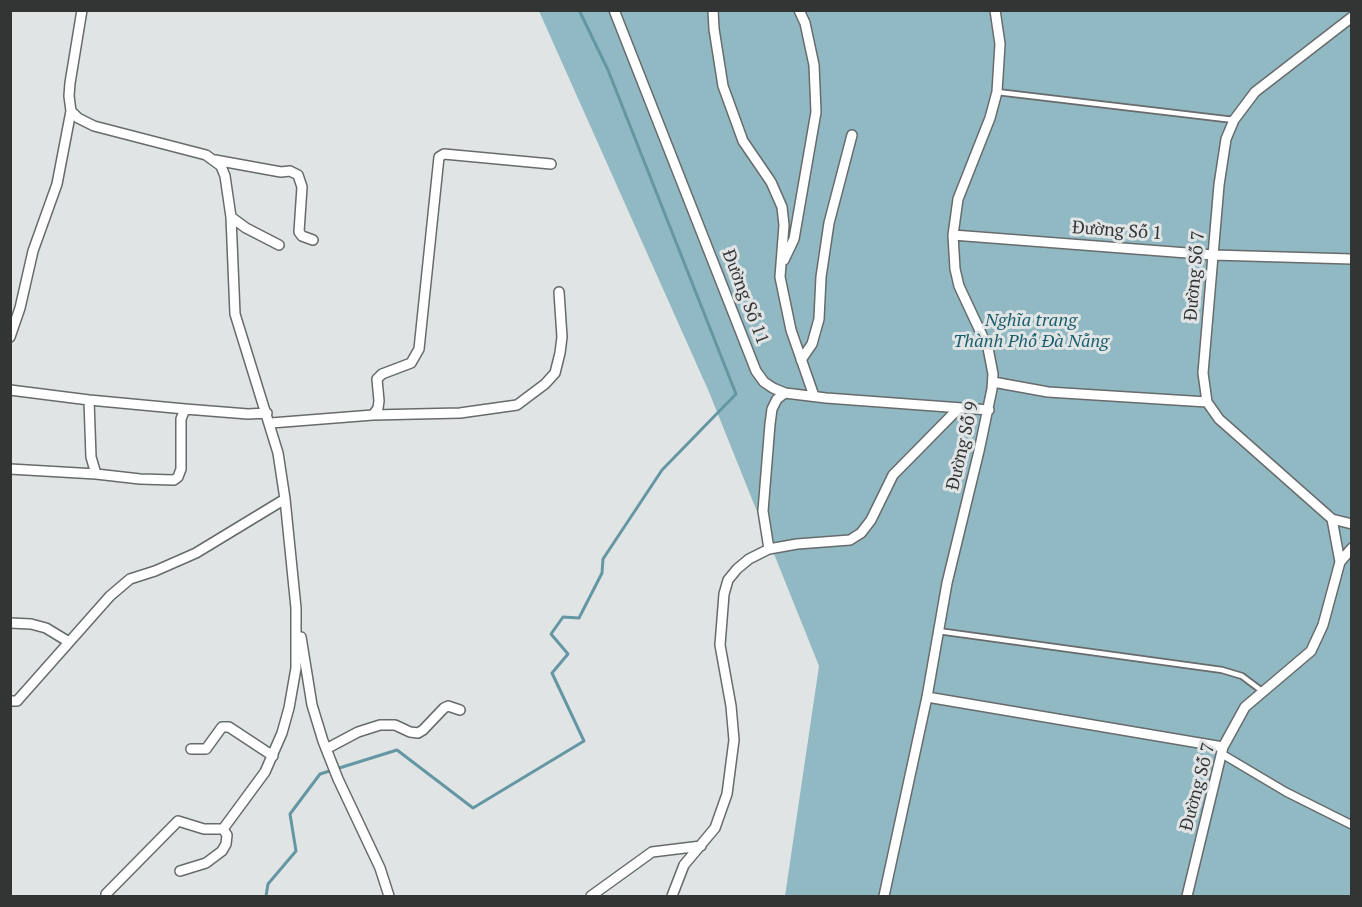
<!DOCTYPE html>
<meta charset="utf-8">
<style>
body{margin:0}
#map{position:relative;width:1362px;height:907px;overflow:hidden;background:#e0e4e5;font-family:"PT Serif",serif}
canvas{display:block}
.frame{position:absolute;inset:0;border:12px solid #333535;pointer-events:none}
</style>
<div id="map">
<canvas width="1362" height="907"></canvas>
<div class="frame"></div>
</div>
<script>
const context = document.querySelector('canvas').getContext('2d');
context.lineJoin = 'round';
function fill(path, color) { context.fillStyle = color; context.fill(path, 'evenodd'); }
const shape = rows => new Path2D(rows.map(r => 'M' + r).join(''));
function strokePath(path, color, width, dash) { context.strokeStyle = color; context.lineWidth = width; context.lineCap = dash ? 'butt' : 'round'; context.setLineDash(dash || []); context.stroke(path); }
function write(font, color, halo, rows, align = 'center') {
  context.font = font + ' "PT Serif",serif'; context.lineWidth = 6; context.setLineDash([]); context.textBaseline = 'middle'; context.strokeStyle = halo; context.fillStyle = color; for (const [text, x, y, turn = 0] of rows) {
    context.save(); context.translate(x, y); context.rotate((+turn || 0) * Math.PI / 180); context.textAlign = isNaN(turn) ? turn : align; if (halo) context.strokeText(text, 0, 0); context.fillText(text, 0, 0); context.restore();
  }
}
const green = shape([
 [539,11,1351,11,1351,896,785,896,819,666,709,392]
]);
const stream = shape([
 [266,896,268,884,296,851,290,814,320,774,397,750,473,808,584,741,552,673,568,654,551,634,563,617,579,618,602,573,603,559,662,470,736,394,608,70,579,10]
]);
const service = shape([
 [997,92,1234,120],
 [938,631,1222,670,1242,676,1262,691]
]);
const pedestrian = shape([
 [1222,754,1286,792,1352,825]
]);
const minor = shape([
 [614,10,756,371,764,382,773,388,785,393,826,398,989,410],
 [713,10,714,29,723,86,743,141,771,182,782,207,784,225,780,277,791,330,814,396],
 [1352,17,1255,92,1234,120,1226,139,1219,185,1203,373,1207,402,1219,419,1332,519,1352,524],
 [71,111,78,118,94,126,206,155,221,166,225,176,231,217,235,314,278,453,285,499,296,608,296,668,289,708,282,733,265,772,223,829,204,829,178,821,106,894],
 [215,160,281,172,290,171,298,175,302,187,299,232,302,236,313,240],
 [231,217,246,228,279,245],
 [953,235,1213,255,1352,259],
 [784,260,794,239,816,112,814,65,805,23,799,10],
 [10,337,20,308,33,251,57,184,71,111,69,96,70,83,82,10],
 [801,360,812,344,819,319,821,277,829,223,852,135],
 [993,382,1048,392,1207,402],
 [10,390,89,400,185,409,248,414,267,413],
 [89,400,91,457,96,474],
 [373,415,378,408,379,401,377,379,382,374,411,363,419,349,439,157,444,154,551,164],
 [271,423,373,415,460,413,517,405,545,384,555,373,560,353,562,337,559,292],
 [10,469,96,474,140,479,174,480,178,477,181,469,181,419,185,409],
 [1332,519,1340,562],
 [769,549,763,511,770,424,772,409,777,399,785,393],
 [10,623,31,624,46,628,69,642],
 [301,637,312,705,323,741,338,779,380,868,389,896],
 [927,697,1223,747],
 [10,701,17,701,110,596,130,579,155,571,196,553,285,499],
 [191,749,206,749,222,727,229,727,273,756],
 [326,749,358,732,380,725,395,725,410,732,418,733,423,730,444,708,448,706,460,710],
 [180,871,206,863,222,851,226,844,227,835,223,829],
 [591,896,652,852,701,846],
 [672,896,684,865,715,828,727,794,734,740,731,706,720,645,724,594,728,580,737,569,749,559,769,549,797,544,850,540,861,533,871,520,893,475,959,408],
 [884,896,927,697,947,583,979,451,992,389,993,374,988,348,959,286,955,269,953,235,958,199,990,118,997,92,1000,44,995,10],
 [1187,896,1223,747,1245,707,1311,651,1323,625,1340,562,1352,548]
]);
const streetNames = [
 ["Đường Số 1",1117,231,4],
 ["Đường Số 7",1195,276,-85],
 ["Đường Số 11",745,297,69],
 ["Đường Số 9",963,446,-77],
 ["Đường Số 7",1198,787,-75]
];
const parkNames = [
 ["Nghĩa trang",1031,321],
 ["Thành Phố Đà Nẵng",1031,342]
];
fill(green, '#91b9c3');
strokePath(stream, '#6497a3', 3);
strokePath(service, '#676b6b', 8);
strokePath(pedestrian, '#676b6b', 10);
strokePath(minor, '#676b6b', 12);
strokePath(service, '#fff', 4.5);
strokePath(pedestrian, '#fff', 7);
strokePath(minor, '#fff', 9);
write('18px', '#333535', '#e0e4e5', streetNames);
write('italic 18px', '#195e6c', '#e0e4e5', parkNames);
</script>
